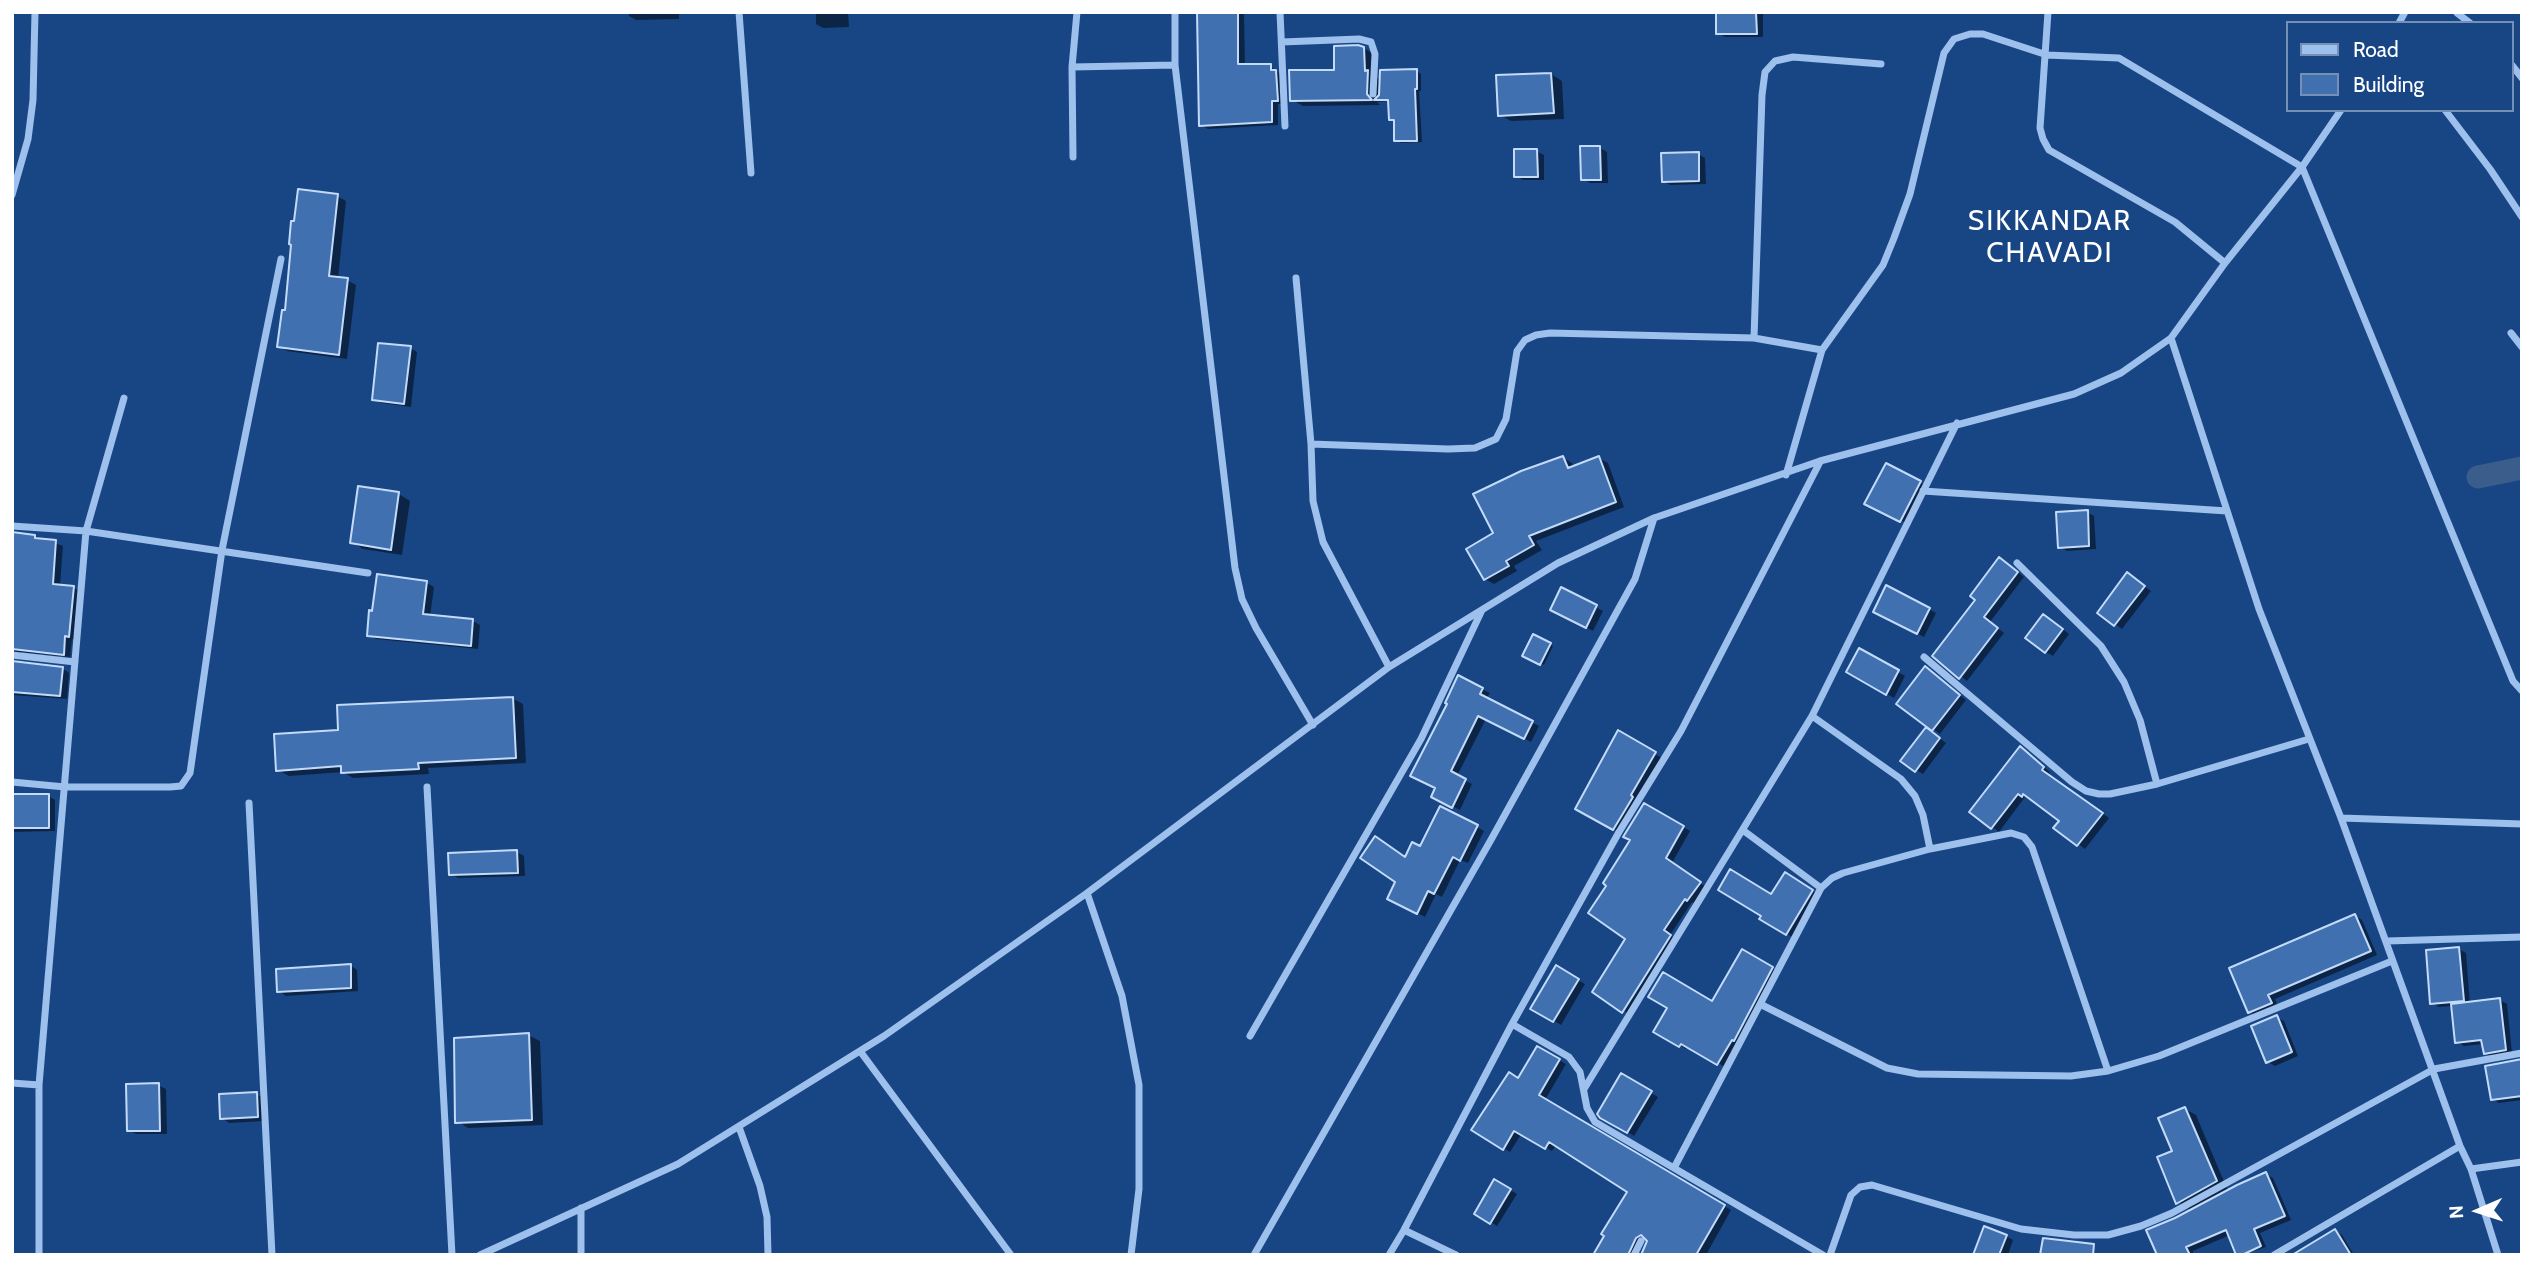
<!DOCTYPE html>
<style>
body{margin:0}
#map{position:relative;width:2534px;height:1267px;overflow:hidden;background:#184685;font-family:Cabin,sans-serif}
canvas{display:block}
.frame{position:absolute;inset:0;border:14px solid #fff;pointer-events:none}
.legend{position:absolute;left:2286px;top:21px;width:228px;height:91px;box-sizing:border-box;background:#184685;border:2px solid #7490b6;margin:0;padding:9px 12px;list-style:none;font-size:21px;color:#fff}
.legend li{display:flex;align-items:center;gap:14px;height:35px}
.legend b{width:35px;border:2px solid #7490b6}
.north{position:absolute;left:2443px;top:1176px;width:70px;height:70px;-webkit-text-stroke:5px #184685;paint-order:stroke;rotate:267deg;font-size:19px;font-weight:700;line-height:28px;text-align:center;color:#fff}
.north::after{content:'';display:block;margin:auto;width:24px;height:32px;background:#fff;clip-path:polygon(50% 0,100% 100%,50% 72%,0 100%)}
</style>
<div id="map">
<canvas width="2534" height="1267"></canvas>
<div class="frame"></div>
<ul class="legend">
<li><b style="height:9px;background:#9dc0ed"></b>Road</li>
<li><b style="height:19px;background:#4070af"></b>Building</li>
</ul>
<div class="north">N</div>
</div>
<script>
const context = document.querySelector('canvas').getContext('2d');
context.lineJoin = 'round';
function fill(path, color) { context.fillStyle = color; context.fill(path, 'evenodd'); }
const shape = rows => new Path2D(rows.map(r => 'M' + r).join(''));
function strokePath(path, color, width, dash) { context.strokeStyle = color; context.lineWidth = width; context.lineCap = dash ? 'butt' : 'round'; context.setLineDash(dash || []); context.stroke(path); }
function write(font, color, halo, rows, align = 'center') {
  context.font = font + ' Cabin,sans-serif'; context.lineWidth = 6; context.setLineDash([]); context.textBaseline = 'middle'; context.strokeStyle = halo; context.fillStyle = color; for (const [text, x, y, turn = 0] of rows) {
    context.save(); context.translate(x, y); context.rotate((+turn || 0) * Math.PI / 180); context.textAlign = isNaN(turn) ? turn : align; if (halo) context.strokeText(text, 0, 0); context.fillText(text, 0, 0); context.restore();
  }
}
const shadow = shape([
 [629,12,679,12,679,19,636,20,629,16],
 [816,12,848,12,849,27,823,28,816,24],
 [1199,12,1244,12,1245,66,1270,66,1283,76,1284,104,1278,104,1278,125,1208,129,1200,125],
 [1717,12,1763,12,1763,37,1725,37,1718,33],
 [1364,48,1375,55,1375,77,1382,80,1417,71,1421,74,1421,91,1419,91,1422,142,1401,143,1396,140,1396,122,1390,119,1390,101,1377,102,1380,105,1303,106,1292,100,1336,72],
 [1551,74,1562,81,1564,119,1511,121,1500,115],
 [1600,148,1607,152,1608,183,1590,183,1583,179],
 [1536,151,1544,155,1544,180,1523,180,1516,176],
 [1698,154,1705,158,1706,184,1670,185,1663,181],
 [337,196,346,201,338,279,347,280,356,285,347,359,287,351,279,346],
 [410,348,417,352,411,407,381,403,374,399],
 [1563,458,1572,463,1574,467,1599,458,1608,463,1624,507,1536,541,1542,550,1514,566,1517,571,1494,584,1485,579,1495,534],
 [1886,465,1927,486,1908,524,1867,503],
 [360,488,399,494,410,501,402,555,363,549,352,542],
 [2087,512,2094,516,2096,549,2067,551,2060,547],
 [12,534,35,536,63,546,60,586,73,587,81,592,76,640,72,639,70,657,21,652,13,658,13,663,62,668,69,673,67,699,12,695],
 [2007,563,2024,577,1990,622,2004,633,1967,681,1935,656],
 [2135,579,2151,591,2122,629,2099,613],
 [427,583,434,587,430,617,473,621,480,625,478,649,376,639,369,635],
 [1562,590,1603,611,1593,631,1559,613],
 [1929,609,1936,613,1924,637,1882,615],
 [2051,620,2069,634,2053,656,2046,652],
 [1534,636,1553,646,1544,665,1524,656],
 [1860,650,1905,676,1894,698,1848,672],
 [1932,672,1966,700,1940,734,1899,704],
 [1459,677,1490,693,1486,699,1539,726,1531,742,1486,719,1457,776,1472,784,1460,810,1440,800,1437,788,1449,703],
 [512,698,523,704,526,763,428,768,429,774,353,778,343,772,289,776,278,770,340,732],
 [1619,733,1662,758,1621,833,1578,808],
 [1933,733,1946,743,1923,774,1916,770],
 [2021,749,2050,772,2048,775,2109,818,2085,849,2056,828,2061,820,2031,798,2029,799,2025,797,1999,832,1972,812],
 [12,795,48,796,55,800,55,831,12,832],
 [1645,805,1690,831,1672,863,1706,887,1695,904,1692,902,1670,935,1677,940,1630,1015,1594,991,1628,939,1609,886,1633,840],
 [1477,827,1484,831,1468,863,1460,860,1442,897,1436,894,1425,917,1396,902,1406,858,1420,848],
 [517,852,524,856,525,876,458,878,451,874],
 [1786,874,1819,895,1794,938,1762,919],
 [2355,916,2362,920,2377,955,2275,999,2278,1007,2256,1016,2249,1012],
 [2459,949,2466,953,2470,1004,2500,1000,2507,1004,2512,1053,2492,1057,2485,1053,2484,1044,2464,1046,2457,1042,2453,1006,2439,1007,2432,1003],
 [1743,951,1778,972,1725,1067,1688,1046,1686,1049,1656,1031,1712,1003],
 [350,965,357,970,358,991,286,996,279,991],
 [1557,968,1585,984,1561,1025,1533,1008],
 [2276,1017,2284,1021,2298,1056,2275,1066,2268,1062],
 [528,1035,540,1041,543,1125,468,1128,457,1121],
 [1538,1048,1566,1064,1545,1100,1731,1210,1706,1255,1642,1255,1648,1239,1644,1239,1636,1255,1596,1255,1629,1191,1557,1144,1552,1151,1522,1133,1510,1152,1473,1130,1518,1080],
 [2522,1060,2522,1100,2499,1103,2492,1099],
 [1622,1076,1658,1097,1634,1136,1601,1116],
 [158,1085,166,1089,167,1134,136,1134,129,1130],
 [256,1094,263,1098,265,1121,229,1123,222,1118],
 [2185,1109,2196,1115,2228,1191,2266,1174,2273,1178,2291,1220,2260,1233,2266,1247,2242,1255,2230,1235,2193,1251,2194,1255,2159,1255,2192,1211,2178,1202,2174,1152],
 [1495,1181,1517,1194,1497,1226,1476,1213],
 [2335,1231,2342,1235,2354,1255,2294,1255],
 [2006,1236,2013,1240,2008,1255,1975,1255],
 [642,1253,645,1255,608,1255,608,1254]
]);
const canal = shape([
 [2478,477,2522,468]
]);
const building = shape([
 [1197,12,1238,12,1238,64,1271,64,1271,70,1276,70,1278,101,1272,101,1272,122,1199,126,1197,12],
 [1716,12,1756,12,1757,34,1716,34,1716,12],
 [1358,45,1364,47,1365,71,1368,70,1367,94,1372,100,1290,101,1289,70,1334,70,1334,46,1358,45],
 [1417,69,1417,89,1415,89,1417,141,1394,141,1394,120,1389,120,1388,100,1374,100,1379,95,1380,70,1417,69],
 [1551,73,1554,113,1498,116,1496,75,1551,73],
 [1580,146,1600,146,1601,180,1581,180,1580,146],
 [1514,149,1537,149,1538,177,1514,177,1514,149],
 [1699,152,1699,181,1662,182,1661,153,1699,152],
 [298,189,338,194,329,276,348,278,339,355,277,347,282,310,285,310,291,245,289,244,291,221,294,221,298,189],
 [378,343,411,346,404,404,372,400,378,343],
 [1563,456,1568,468,1599,456,1616,502,1529,536,1534,545,1506,561,1509,566,1484,580,1466,549,1493,533,1473,494,1521,471,1563,456],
 [1886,463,1921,481,1900,522,1864,504,1886,463],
 [358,486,399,492,391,550,350,543,358,486],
 [2088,510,2089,546,2058,548,2056,512,2088,510],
 [12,532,35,535,35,538,56,540,53,584,74,586,69,637,65,636,64,655,12,649,12,532],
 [1999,557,2018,572,1984,617,1998,628,1959,679,1932,656,1975,600,1970,596,1999,557],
 [2127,572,2145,586,2114,626,2097,613,2127,572],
 [377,574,427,581,423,614,473,619,471,646,367,636,369,610,372,611,377,574],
 [1886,585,1930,608,1917,634,1873,612,1886,585],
 [1561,587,1597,605,1586,628,1550,610,1561,587],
 [2043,614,2063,629,2045,653,2025,638,2043,614],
 [1533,634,1551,643,1540,665,1522,656,1533,634],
 [1859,648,1899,670,1886,695,1846,672,1859,648],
 [12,661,63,667,60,696,12,692,12,661],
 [1925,666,1960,695,1932,731,1896,704,1925,666],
 [1458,675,1483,688,1480,694,1533,721,1524,739,1478,716,1451,771,1466,779,1452,808,1431,797,1435,788,1410,776,1447,704,1445,703,1458,675],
 [513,697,516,758,418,763,419,769,341,773,341,766,276,771,274,734,338,730,337,705,513,697],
 [1926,727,1940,738,1915,772,1900,761,1926,727],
 [1618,730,1656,752,1631,795,1633,797,1613,830,1575,809,1618,730],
 [2020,746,2044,767,2042,770,2103,813,2077,846,2053,828,2059,821,2023,794,2022,797,2018,794,1991,829,1969,812,2020,746],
 [12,794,49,794,49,828,12,828,12,794],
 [1644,803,1684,826,1666,858,1701,882,1687,901,1685,899,1664,930,1671,935,1622,1013,1592,992,1625,939,1588,913,1606,886,1603,883,1630,840,1623,837,1644,803],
 [1440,806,1478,825,1460,861,1453,857,1434,894,1428,891,1417,914,1387,899,1395,882,1360,858,1375,836,1405,857,1412,842,1420,846,1440,806],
 [517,850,518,873,449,875,448,853,517,850],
 [1730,869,1771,894,1785,872,1813,890,1786,935,1759,919,1761,916,1718,890,1730,869],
 [2355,914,2371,951,2268,995,2272,1003,2248,1013,2229,968,2355,914],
 [2459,947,2464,1001,2430,1004,2426,950,2459,947],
 [1742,949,1773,967,1734,1041,1732,1040,1717,1065,1681,1044,1679,1047,1653,1032,1667,1008,1648,997,1663,972,1712,1001,1742,949],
 [351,964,351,988,277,992,276,969,351,964],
 [1556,965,1579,979,1553,1022,1530,1009,1556,965],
 [2500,998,2506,1050,2484,1054,2481,1040,2455,1043,2451,1004,2500,998],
 [2277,1015,2292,1052,2266,1063,2251,1026,2277,1015],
 [529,1033,532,1120,455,1123,454,1038,529,1033],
 [1537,1046,1560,1059,1539,1095,1725,1205,1696,1255,1641,1255,1647,1241,1641,1235,1636,1238,1628,1255,1593,1255,1604,1236,1601,1234,1627,1192,1549,1142,1545,1149,1514,1131,1503,1150,1471,1130,1509,1072,1518,1078,1537,1046],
 [2522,1059,2522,1096,2491,1100,2485,1066,2522,1059],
 [1621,1073,1652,1091,1627,1133,1600,1118,1597,1114,1621,1073],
 [159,1083,160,1131,127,1131,126,1084,159,1083],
 [257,1092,258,1117,220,1119,219,1094,257,1092],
 [2185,1107,2217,1181,2176,1204,2157,1157,2172,1151,2158,1118,2185,1107],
 [2266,1172,2285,1216,2254,1229,2261,1246,2242,1255,2236,1255,2226,1230,2186,1247,2190,1255,2157,1255,2146,1230,2175,1218,2237,1185,2266,1172],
 [1494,1179,1511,1189,1490,1224,1474,1214,1494,1179],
 [1984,1226,2007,1235,1999,1255,1973,1255,1984,1226],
 [2335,1229,2351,1255,2292,1255,2335,1229],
 [2043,1238,2094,1244,2093,1255,2040,1255,2043,1238]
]);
const street = shape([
 [739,12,751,173],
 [1175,12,1175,65,1235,568,1242,599,1256,628,1313,725],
 [1280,12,1285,126],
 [2048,12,2040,128,2043,139,2049,150,2175,222,2225,263],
 [2457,13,2470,23],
 [2399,23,2405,12],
 [1282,42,1359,39,1371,42,1375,54,1373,94],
 [2511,64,2522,78],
 [1072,67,1175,65],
 [2445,110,2490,169,2522,217],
 [1073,157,1072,67,1077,12],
 [12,195,28,139,33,100,35,12],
 [1296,278,1311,444,1313,501,1323,542,1389,667],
 [2511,333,2522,347],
 [1754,338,1762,95,1765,72,1775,61,1793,57,1881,64],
 [2171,338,2259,609,2341,818,2460,1146,2471,1169,2498,1255],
 [1311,444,1448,449,1475,448,1496,439,1506,419,1517,351,1525,340,1536,335,1550,333,1754,338,1822,350],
 [1786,475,1822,350,1883,265,1894,238,1910,194,1944,53,1954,39,1970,34,1983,34,2047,55,2119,58,2302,167,2513,681,2522,691],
 [1923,491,2227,511],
 [12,526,86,531,368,573],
 [2017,563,2101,646,2124,682,2140,720,2157,784],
 [12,655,75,662],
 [1924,657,2072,782,2086,791,2099,794,2110,794,2157,784,2309,739],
 [1812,716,1901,779,1915,796,1923,815,1930,849],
 [12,782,65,787,170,787,181,786,190,773,222,550,281,259],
 [427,787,452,1255],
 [249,803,272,1255],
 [2341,818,2522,824],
 [1744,831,1821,888],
 [1087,893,1122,996,1139,1085,1139,1189,1131,1255],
 [2387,941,2522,937],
 [1760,1004,1887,1068,1918,1074,2071,1076,2108,1071,2159,1056,2392,961],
 [1512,1024,1569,1057,1580,1072,1587,1108,1595,1122,1823,1255],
 [1250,1036,1421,739,1482,610],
 [860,1051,1011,1255],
 [12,1083,39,1085],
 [1584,1089,1812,716,1957,423],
 [739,1127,760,1186,767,1217,768,1255],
 [1674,1168,1821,888,1832,878,1843,873,1930,849,2011,833,2024,837,2032,847,2108,1071],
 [2471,1169,2522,1162],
 [39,1255,39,1085,86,531,124,398],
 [480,1255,678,1164,884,1036,1087,893,1389,667,1558,563,1654,518,1820,461,2074,394,2121,373,2171,338,2225,263,2302,167,2341,110],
 [581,1255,581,1208],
 [1254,1255,1492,838,1635,579,1654,518],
 [1389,1255,1404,1230],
 [1456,1255,1404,1230,1512,1024,1619,832,1681,731,1820,462],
 [1634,1255,1641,1241],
 [1830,1255,1851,1195,1860,1187,1872,1185,2021,1229,2074,1235,2108,1235,2141,1226,2172,1213,2434,1069,2522,1053],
 [2274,1255,2460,1146]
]);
const neighbourhoodNames = [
 ["SIKKANDAR",2050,222],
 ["CHAVADI",2050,254]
];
fill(shadow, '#0007');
strokePath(canal, '#3a5d8c', 23);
fill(building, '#4070af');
strokePath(building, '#c3dbf9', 2);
strokePath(street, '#9dc0ed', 7);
context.letterSpacing = '2px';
write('28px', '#fff', '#184685', neighbourhoodNames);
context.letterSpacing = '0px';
</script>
